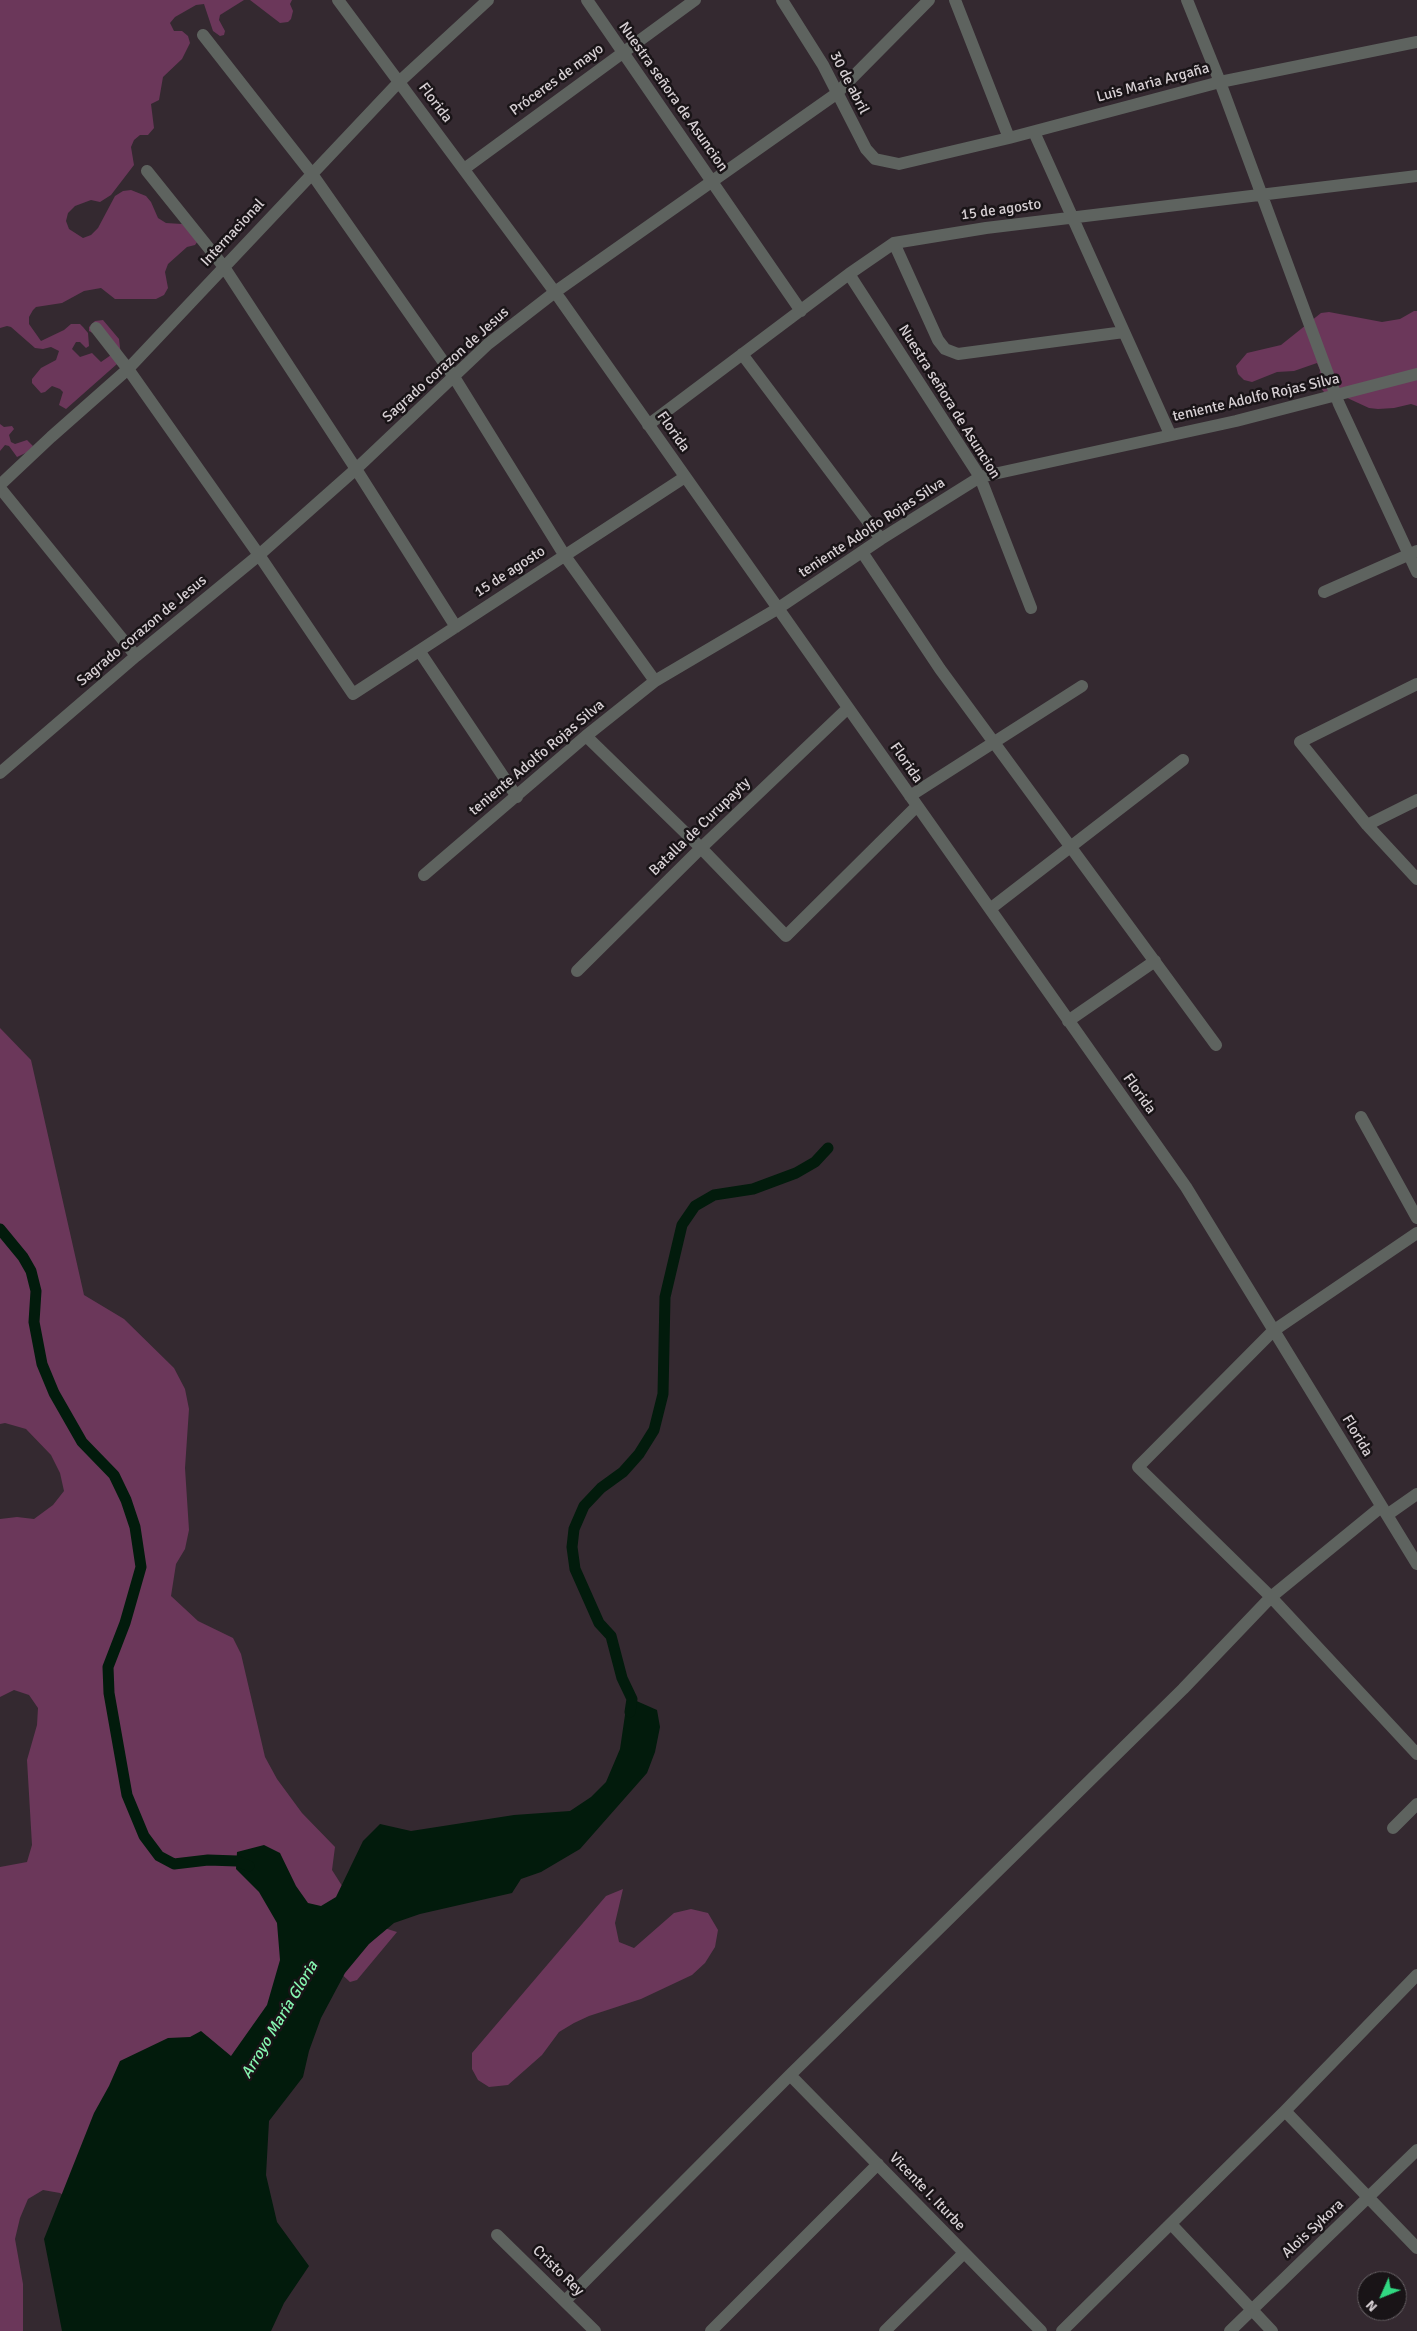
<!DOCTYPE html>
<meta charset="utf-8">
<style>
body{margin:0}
#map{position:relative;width:1417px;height:2331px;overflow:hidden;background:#342930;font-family:Signika,sans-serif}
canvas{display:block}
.north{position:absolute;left:1357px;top:2271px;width:50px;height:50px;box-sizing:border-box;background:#191417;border:1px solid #655f63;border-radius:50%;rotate:226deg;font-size:14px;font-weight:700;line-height:20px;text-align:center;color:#d7d0d4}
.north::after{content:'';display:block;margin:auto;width:18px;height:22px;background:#31d882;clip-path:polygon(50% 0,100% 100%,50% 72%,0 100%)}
</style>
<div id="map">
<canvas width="1417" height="2331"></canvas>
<div class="north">N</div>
</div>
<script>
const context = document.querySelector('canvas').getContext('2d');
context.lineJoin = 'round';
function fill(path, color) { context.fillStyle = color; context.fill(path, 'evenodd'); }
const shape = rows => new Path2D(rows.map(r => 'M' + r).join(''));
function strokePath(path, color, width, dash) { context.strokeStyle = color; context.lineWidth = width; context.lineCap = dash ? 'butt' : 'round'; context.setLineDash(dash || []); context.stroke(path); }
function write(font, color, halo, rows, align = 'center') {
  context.font = font + ' Signika,sans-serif'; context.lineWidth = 5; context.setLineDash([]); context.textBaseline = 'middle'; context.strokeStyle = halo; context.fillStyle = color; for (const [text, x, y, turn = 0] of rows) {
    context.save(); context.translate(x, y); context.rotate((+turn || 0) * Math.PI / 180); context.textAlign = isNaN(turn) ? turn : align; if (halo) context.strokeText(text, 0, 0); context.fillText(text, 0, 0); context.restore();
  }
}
const green = shape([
 [0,0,244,0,220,15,219,20,225,31,224,35,220,36,213,31,204,4,196,5,175,17,170,23,174,31,182,31,188,36,190,43,182,59,163,77,159,100,151,104,154,128,148,135,140,135,134,140,131,147,134,165,111,195,100,202,91,200,75,206,68,213,66,221,69,229,83,238,91,235,98,228,115,196,123,191,131,190,146,196,151,202,158,218,166,223,182,224,200,238,195,245,187,247,168,264,165,272,168,288,164,295,156,299,115,299,101,288,84,291,62,303,36,307,33,310,29,317,29,324,41,341,64,330,71,324,80,324,83,327,88,333,89,346,86,348,80,342,76,342,72,349,80,357,92,353,101,362,111,355,102,338,89,331,89,327,95,321,103,320,119,339,121,356,117,364,66,409,59,405,63,392,60,389,52,386,45,392,41,393,32,383,32,379,41,368,56,360,59,351,51,347,43,349,35,348,11,327,7,326,0,328],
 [250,0,292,0,290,4,293,11,291,19,288,22,280,23],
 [1414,311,1417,311,1417,406,1411,404,1394,408,1378,409,1369,408,1343,396,1324,392,1318,385,1320,370,1317,363,1294,371,1277,372,1252,382,1244,380,1238,374,1236,366,1247,353,1281,345,1321,313,1329,312,1382,322,1400,319],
 [0,424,4,427,12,426,14,429,9,435,11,442,15,444,27,440,33,446,32,450,17,457,9,446,5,445,0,451],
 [0,1028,31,1060,84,1295,124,1319,174,1368,185,1389,189,1409,185,1468,189,1530,185,1549,176,1564,171,1596,198,1621,233,1638,241,1654,265,1757,277,1779,302,1813,335,1847,332,1870,365,1922,397,1932,357,1980,350,1982,335,1968,280,2013,77,2205,60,2193,43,2190,28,2199,20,2218,15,2239,23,2284,23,2331,0,2331,0,1867,27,1862,32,1845,27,1760,37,1725,38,1708,29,1695,14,1690,0,1697,0,1519,17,1517,34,1519,53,1505,64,1491,60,1473,51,1455,26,1429,5,1423,0,1424],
 [623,1889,615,1923,619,1942,634,1948,674,1913,691,1909,708,1913,718,1930,715,1947,705,1963,692,1975,641,1999,589,2016,574,2023,559,2032,542,2055,508,2085,489,2087,478,2080,472,2069,472,2053,606,1896]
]);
const water = shape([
 [632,1699,657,1710,660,1727,655,1752,647,1773,580,1849,541,1872,521,1879,512,1893,420,1914,394,1923,369,1944,345,1973,321,2018,309,2051,303,2077,269,2121,266,2175,277,2222,309,2266,284,2303,271,2331,62,2331,44,2239,94,2113,109,2086,120,2061,168,2038,190,2037,201,2031,231,2056,267,2005,280,1960,277,1923,259,1892,236,1869,237,1852,264,1845,280,1853,296,1886,308,1903,321,1906,336,1897,363,1841,380,1824,411,1831,514,1815,570,1811,591,1797,606,1782,620,1749,625,1715]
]);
const canal = shape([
 [0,1229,23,1257,31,1271,36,1291,34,1322,42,1364,54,1393,82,1442,114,1475,126,1500,135,1527,141,1567,125,1623,108,1667,109,1693,127,1795,144,1836,159,1856,174,1864,208,1860,237,1861,249,1866],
 [630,1712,632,1699,622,1678,611,1636,599,1623,575,1569,572,1547,574,1529,584,1506,601,1488,623,1472,639,1454,654,1430,663,1394,665,1297,682,1225,695,1206,714,1195,753,1189,796,1173,815,1162,828,1148]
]);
const minor = shape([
 [338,0,560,299,1186,1187,1417,1564],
 [587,0,801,311],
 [782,0,823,65,866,149,875,159,899,164,1009,138,1220,82,1417,42],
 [955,0,1009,138],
 [1187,0,1220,82,1339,404,1417,572],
 [203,35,312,174,454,377,565,556,655,681],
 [1034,132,1170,434],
 [464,169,695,0],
 [147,171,224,267,356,469,456,627],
 [894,243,938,340,945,349,958,354,1124,332],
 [849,274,980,477,1031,608],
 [96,328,128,369,259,555,353,694,685,477],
 [742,354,881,539],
 [648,425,849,274,894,243,986,228,1417,176],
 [0,485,51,437,128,369,399,82,488,0],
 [0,488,136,656],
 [862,552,940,669,1216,1045],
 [1324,592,1417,551],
 [420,652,517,797],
 [1417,684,1300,742,1367,825,1417,879],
 [586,736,701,848,786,936,917,806],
 [0,773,136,656,259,555,356,469,488,344,555,292,836,94,929,0],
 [910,796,1082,686],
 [1367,825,1417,800],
 [424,875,586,736,655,681,777,609,881,539,980,477,1236,421,1417,374],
 [990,909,1183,760],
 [577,971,701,848,848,708],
 [1068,1021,1155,961],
 [1361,1117,1417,1218],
 [1417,1233,1273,1331,1138,1467,1271,1597,1417,1754],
 [1387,1515,1417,1494],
 [1393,1828,1417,1804],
 [790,2075,1041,2331],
 [1285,2111,1417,2248],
 [1171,2224,1272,2331],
 [497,2235,595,2331],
 [566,2300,790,2075,1183,1689,1271,1597,1381,1507],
 [711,2331,878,2164],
 [885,2331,964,2253],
 [1062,2331,1285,2111,1417,1975],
 [1230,2331,1417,2150]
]);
const streetNames = [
 ["Próceres de mayo",557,80,-36],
 ["30 de abril",849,83,63],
 ["Luis Maria Argaña",1153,83,-15],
 ["Nuestra señora de Asuncion",673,97,55],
 ["Florida",435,103,53],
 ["15 de agosto",1001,210,-8],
 ["Internacional",233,233,-47],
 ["Sagrado corazon de Jesus",446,365,-42],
 ["teniente Adolfo Rojas Silva",1256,398,-13],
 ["Nuestra señora de Asuncion",949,402,58],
 ["Florida",673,432,55],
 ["teniente Adolfo Rojas Silva",872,528,-33],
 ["15 de agosto",510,572,-33],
 ["Sagrado corazon de Jesus",142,631,-40],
 ["teniente Adolfo Rojas Silva",537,758,-40],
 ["Florida",906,763,55],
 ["Batalla de Curupayty",700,827,-44],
 ["Florida",1139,1094,55],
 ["Florida",1357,1436,59],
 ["Vicente I. Iturbe",927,2192,46],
 ["Alois Sykora",1313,2229,-43],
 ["Cristo Rey",558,2271,44]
];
const waterNames = [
 ["Arroyo María Gloria",280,2020,-59]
];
fill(green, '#6b375a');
fill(water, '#021b0c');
strokePath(canal, '#021b0c', 11);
strokePath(minor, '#5e635f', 12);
write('15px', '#d7d0d4', '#191417', streetNames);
write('italic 16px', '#86f7b1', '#191417', waterNames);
</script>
